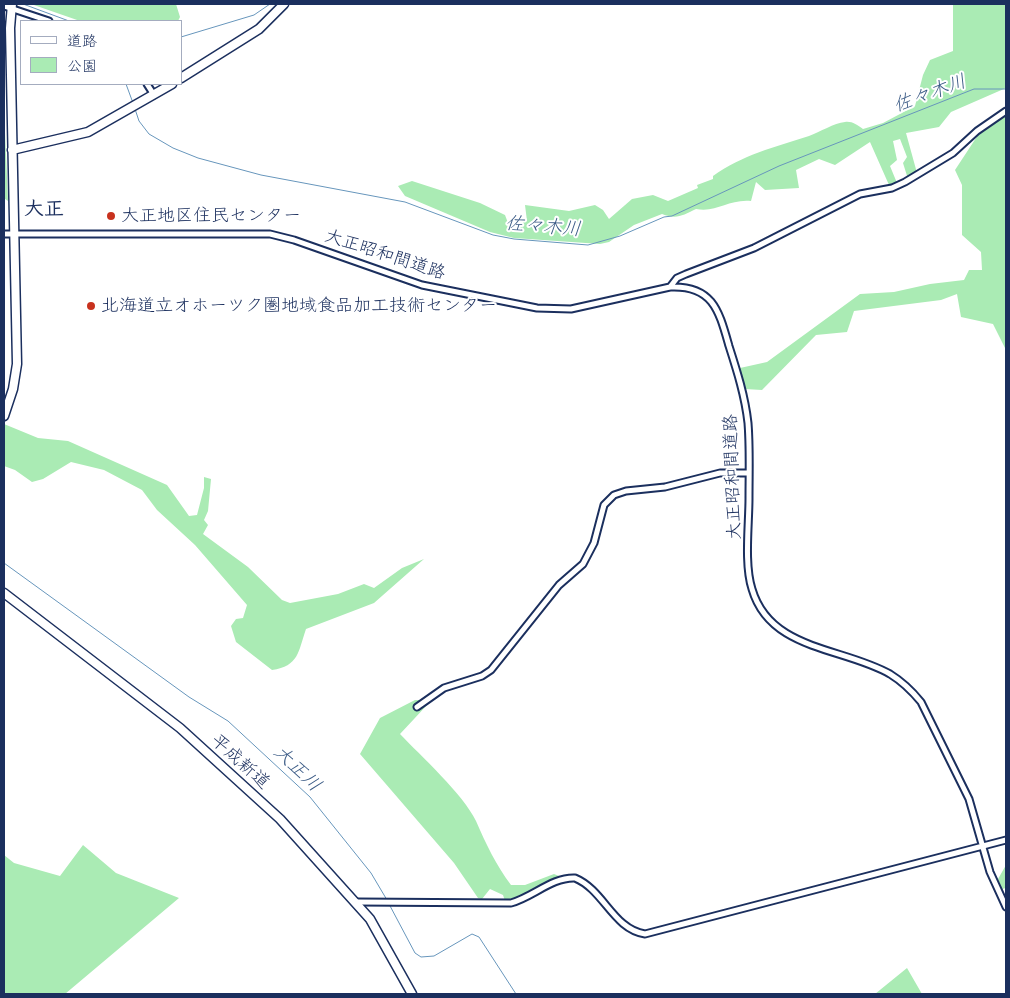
<!DOCTYPE html>
<meta charset="utf-8">
<style>
body{margin:0}
#map{position:relative;width:1010px;height:998px;overflow:hidden;background:#fff;font-family:"Shantell Sans","Klee One",sans-serif}
canvas{display:block}
.frame{position:absolute;inset:0;border:5px solid #1b2f5e;pointer-events:none}
.legend{position:absolute;left:20px;top:20px;width:162px;height:65px;box-sizing:border-box;background:#fff;border:1px solid #a4acbf;margin:0;padding:6px 9px;list-style:none;font-size:15px;color:#1b2f5e}
.legend li{display:flex;align-items:center;gap:10px;height:25px}
.legend b{width:25px;border:1px solid #a4acbf}
</style>
<div id="map">
<canvas width="1010" height="998"></canvas>
<div class="frame"></div>
<ul class="legend">
<li><b style="height:6px;background:#fff"></b>道路</li>
<li><b style="height:14px;background:#aaebb4"></b>公園</li>
</ul>
</div>
<script>
const c = document.querySelector('canvas').getContext('2d');
c.lineJoin = 'round';
function paint(path, color) {
  c.fillStyle = color;
  c.fill(path, 'evenodd');
}
function stroke(path, color, width, dash) {
  c.strokeStyle = color;
  c.lineWidth = width;
  c.lineCap = dash ? 'butt' : 'round';
  c.setLineDash(dash || []);
  c.stroke(path);
}
function label(font, color, halo, rows, align = 'center') {
  c.font = font + ' "Shantell Sans","Klee One",sans-serif';
  c.lineWidth = 4;
  c.setLineDash([]);
  c.textBaseline = 'middle';
  c.strokeStyle = halo;
  c.fillStyle = color;
  for (const [text, x, y, turn = 0] of rows) {
    c.save();
    c.translate(x, y);
    c.rotate((+turn || 0) * Math.PI / 180);
    c.textAlign = isNaN(turn) ? turn : align;
    if (halo) c.strokeText(text, 0, 0);
    c.fillText(text, 0, 0);
    c.restore();
  }
}
paint(new Path2D(`
 M31,4H176L180,17L178,21H80Z
 M953,4H1006V88L951,112L939,127L906,133L917,173L908,179L903,163L907,157L900,139L893,141L897,160L890,166L897,183L889,185L870,142L835,165L819,159L796,170L799,188L765,190L756,182L751,201C728,199 717,213 696,209C683,215 677,220 662,214L634,225L609,242L600,244L514,238L490,232L405,196L398,186L412,181L480,203L505,215L508,223L527,221L525,205L569,211L595,205L603,210L609,219L632,199L653,195L668,201L698,188L697,185L713,179V176C742,155 775,147 809,136C820,132 834,123 845,122C852,121 857,125 863,129L883,123L915,106L923,75L930,60L953,51Z
 M4,109L8,201L5,199L4,189Z
 M1006,110V350L993,324L961,317L957,294L941,300L854,311L847,332L816,335L762,390L745,389L740,368L767,362L860,294L894,292L930,284L964,280L969,270H982L981,252L962,235V185L955,170L978,135Z
 M4,424L38,438L68,441L167,485L189,516L197,515L204,488V477L211,479L208,511L204,520L208,525L203,534L248,567L282,600L290,603L338,594L364,584L374,588L402,568L424,559L374,603L306,629C298,652 299,666 272,670L236,642L231,626L236,619L243,618L247,605L195,545L157,510L142,490L104,470L71,462L43,479L32,482L15,470L4,466Z
 M415,700H424L428,704L400,734C421,756 463,794 476,821C486,844 496,865 511,885H525L554,874L559,876C544,888 524,898 505,901L503,895L490,889L482,899L478,898L454,863L360,754L380,718Z
 M83,845L116,873L179,898L65,994H4V855L14,863L60,876Z
 M1006,865V888L1002,889L998,879Z
 M907,968L922,994H875Z`), '#aaebb4');
stroke(new Path2D(`
 M23,4L69,21
 M181,37L254,15L270,4
 M126,84L133,103
 M135,109L139,121L149,134L173,148L198,158L261,175L405,202L493,235L514,239L588,245L620,236L664,217L672,216L779,166L941,102L974,89H1006
 M4,563L189,697L228,721L310,797L371,873L387,900
 M389,904L415,953L421,957L434,956L472,934L479,937L516,994`), '#6796bc', 1);
const street = new Path2D(`
 M4,6L49,21
 M147,84L154,95
 M4,234H270L294,240L422,285L537,308L571,309L670,287C713,285 719,311 729,346C737,371 745,396 748,423C750,448 749,473 749,498C749,525 744,564 752,589C770,651 843,647 890,674C903,682 912,691 921,702L969,799L990,872L1006,907
 M670,287L677,278L686,274L754,248L860,194L892,188L905,182L953,153L977,131L1006,111
 M417,707L444,688L482,676L491,670L559,585L583,564L594,543L604,505L614,495L626,491L665,487L720,473H749
 M357,902L511,903C533,897 552,877 575,878C604,890 613,929 645,934L1006,840`);
const secondary = new Path2D(`
 M181,78L259,29L284,4
 M12,150L88,132L172,84
 M4,416L13,389L17,364L10,28L12,4
 M4,593L180,728L280,819L370,919L412,994`);
stroke(street, '#1b2f5e', 9);
stroke(secondary, '#1b2f5e', 11);
stroke(street, '#fff', 5);
stroke(secondary, '#fff', 8);
for (const [x, y, r, color] of [
 [111,216,5,"#c8321e"],
 [91,306,5,"#c8321e"]
]) {
  const dot = new Path2D();
  dot.arc(x, y, r, 0, 2 * Math.PI);
  c.fillStyle = color;
  c.fill(dot);
  stroke(dot, '#fff', 2);
}
label('18px', '#1b2f5e', '#fff', [
 ["大正地区住民センター",121,216],
 ["北海道立オホーツク圏地域食品加工技術センター",101,306]
], 'left');
label('18px', '#1b2f5e', '#fff', [
 ["大正昭和間道路",385,255,18],
 ["大正昭和間道路",733,477,-92],
 ["平成新道",240,762,42]
]);
label('italic 19px', '#3a5a85', '#fff', [
 ["佐々木川",930,94,-20],
 ["佐々木川",543,227,5],
 ["大正川",297,769,44]
]);
label('bold 20px', '#1b2f5e', '#fff', [
 ["大正",44,210]
]);
</script>
